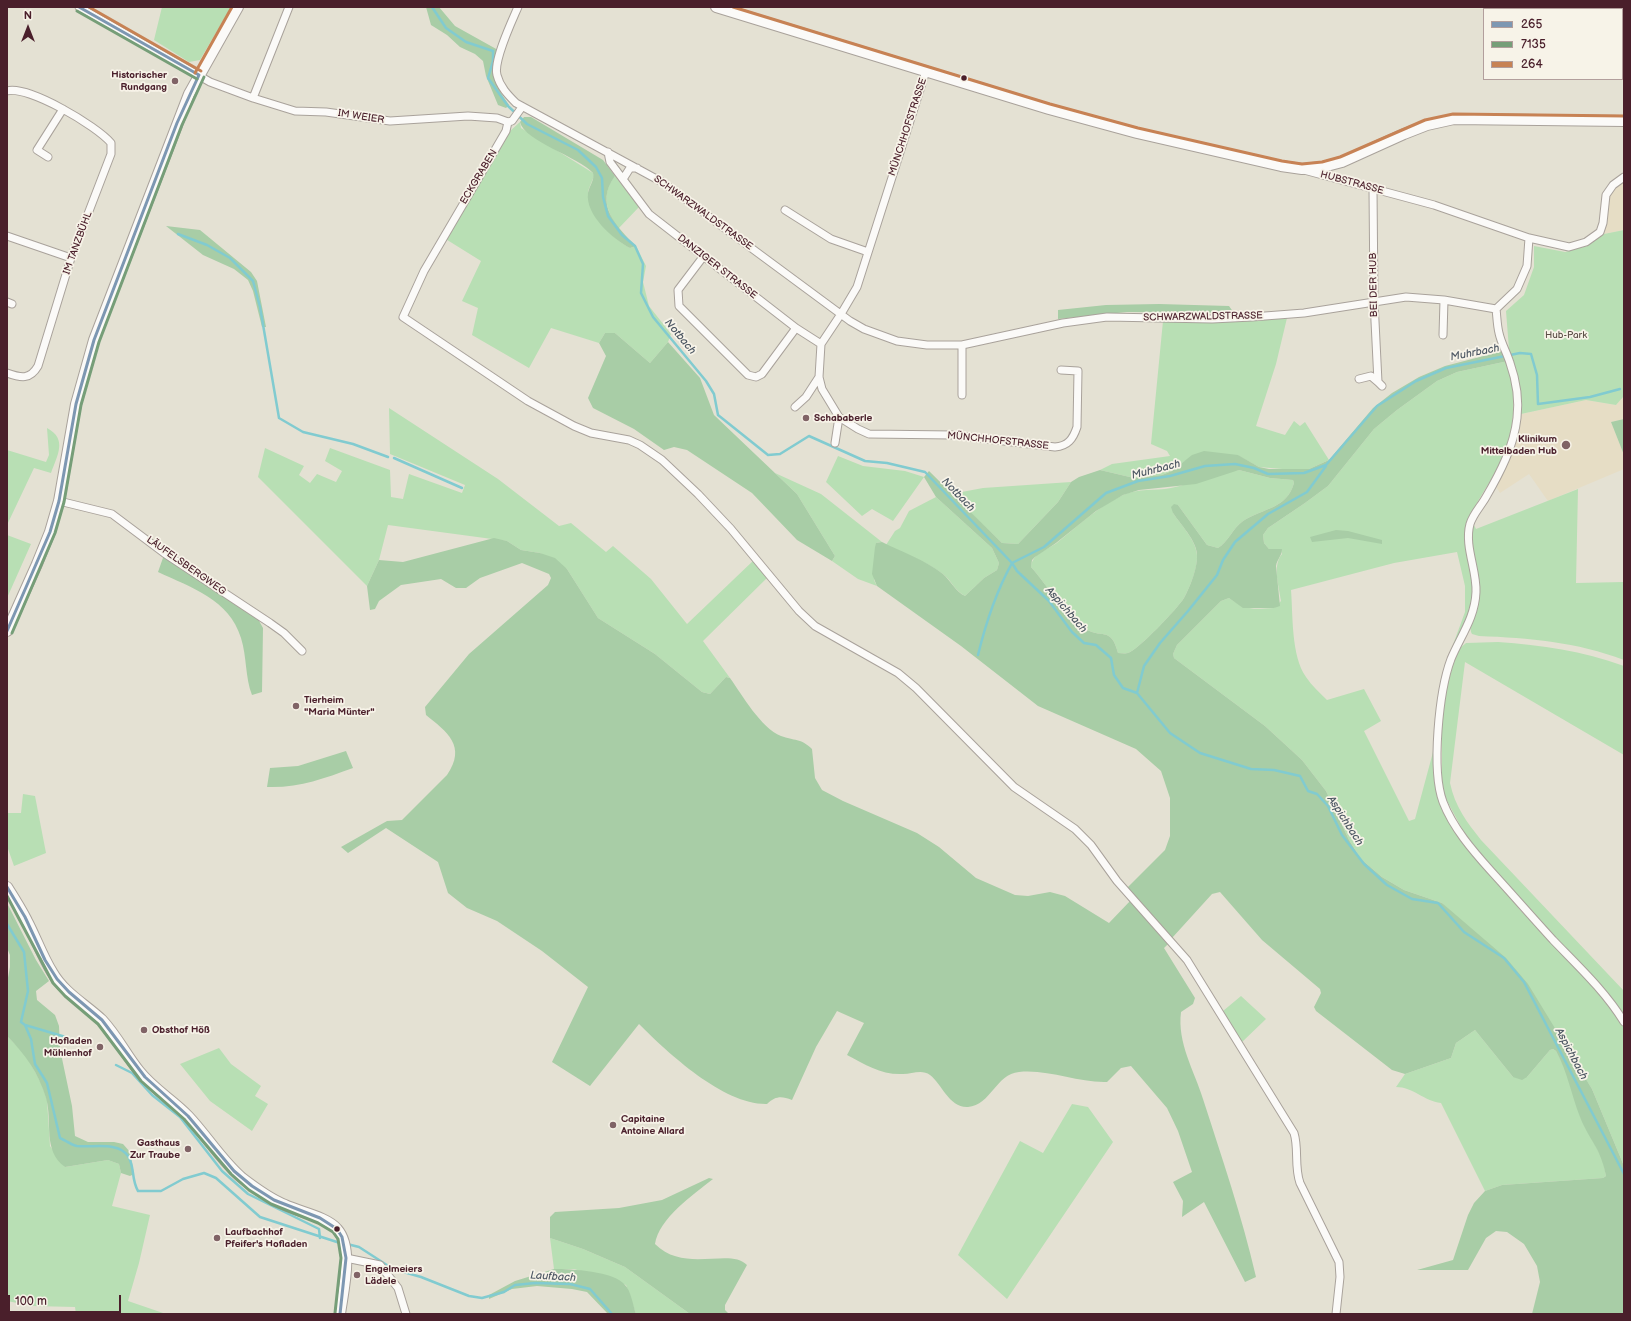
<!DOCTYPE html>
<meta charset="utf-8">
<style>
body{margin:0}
#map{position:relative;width:1631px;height:1321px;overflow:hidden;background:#e4e1d3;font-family:"Balsamiq Sans",sans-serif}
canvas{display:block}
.frame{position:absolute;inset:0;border:8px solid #4a1f2b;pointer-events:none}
.legend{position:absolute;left:1483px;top:8px;width:140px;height:72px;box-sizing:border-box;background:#f7f3e8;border:1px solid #b29e9c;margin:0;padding:5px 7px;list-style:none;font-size:12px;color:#4a1f2b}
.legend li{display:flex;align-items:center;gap:8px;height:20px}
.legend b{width:20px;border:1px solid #b29e9c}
.north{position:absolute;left:8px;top:8px;width:40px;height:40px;-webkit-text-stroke:3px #f7f3e8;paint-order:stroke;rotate:0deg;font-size:11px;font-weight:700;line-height:16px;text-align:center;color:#4a1f2b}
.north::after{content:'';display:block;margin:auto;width:14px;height:18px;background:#4a1f2b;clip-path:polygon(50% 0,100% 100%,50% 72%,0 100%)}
.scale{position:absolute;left:8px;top:1295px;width:113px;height:18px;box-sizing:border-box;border:2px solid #4a1f2b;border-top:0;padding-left:5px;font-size:12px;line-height:14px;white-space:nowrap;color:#4a1f2b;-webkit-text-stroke:3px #f7f3e8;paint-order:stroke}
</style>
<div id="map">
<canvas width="1631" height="1321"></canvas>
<div class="frame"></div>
<ul class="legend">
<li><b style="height:5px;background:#7d97b2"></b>265</li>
<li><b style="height:5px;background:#769e78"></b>7135</li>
<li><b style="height:5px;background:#c78254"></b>264</li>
</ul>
<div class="north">N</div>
<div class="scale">100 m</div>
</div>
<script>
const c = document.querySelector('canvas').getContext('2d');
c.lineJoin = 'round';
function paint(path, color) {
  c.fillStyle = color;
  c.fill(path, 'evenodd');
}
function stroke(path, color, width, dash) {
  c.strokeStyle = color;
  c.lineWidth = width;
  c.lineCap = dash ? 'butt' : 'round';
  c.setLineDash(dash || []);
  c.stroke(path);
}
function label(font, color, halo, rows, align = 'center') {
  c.font = font + ' "Balsamiq Sans",sans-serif';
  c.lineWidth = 3.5;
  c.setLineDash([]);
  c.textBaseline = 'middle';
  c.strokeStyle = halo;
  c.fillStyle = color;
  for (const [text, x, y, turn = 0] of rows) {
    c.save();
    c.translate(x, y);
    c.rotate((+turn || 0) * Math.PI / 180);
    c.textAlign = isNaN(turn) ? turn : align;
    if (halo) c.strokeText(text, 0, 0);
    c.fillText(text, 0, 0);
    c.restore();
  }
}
paint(new Path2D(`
 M1624,180V230L1604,234L1606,201L1611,189Z
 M1624,396V419L1611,422L1624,455V469L1548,501L1529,474L1500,493L1495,485L1516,435L1521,414L1586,400L1616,405Z`), '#e6ddc5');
paint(new Path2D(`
 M162,7H231L200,60L189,62L154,40Z
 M520,122L521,128L593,173L594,176L588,191C600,217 604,234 630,248L636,246L646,266L643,282L649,306L671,334L668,342L650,363L615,333H605L599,343L551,328L529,368L472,335L478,308L462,301L481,261L444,238L510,131Z
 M615,176L639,207L618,229C607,210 600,195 615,176Z
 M1624,230V396L1616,405L1586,400L1521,414L1518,381L1509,349L1506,311L1524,295L1534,267V246L1565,252L1587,246L1604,234Z
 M1287,318L1276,364L1256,426L1285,435L1294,421L1300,426L1305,422L1329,460L1309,469L1294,470L1259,467L1237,455L1185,461L1172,471L1162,475L1134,478L1100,470L1112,464L1170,456L1167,451L1151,444L1163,321L1208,323Z
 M1508,361C1518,403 1515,441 1492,478C1484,492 1472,508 1468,524C1465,535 1472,567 1473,581C1475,611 1459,638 1446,664L1465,612V586L1457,552L1394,563L1291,590C1293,615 1291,656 1306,677C1312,686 1320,693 1327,700L1364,689L1381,721L1364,731L1409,821L1415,819L1436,741L1443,809L1520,910L1582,973L1614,1012L1624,1027V1166L1592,1089L1561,1040L1442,903L1404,890L1382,877L1361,859L1349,840L1326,791L1302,760L1265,726L1174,658L1173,654L1177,645L1221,601L1229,598C1248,611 1252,609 1274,608L1281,601C1279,586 1272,566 1282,554L1281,549H1269L1264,543L1263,535L1268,528L1305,503L1328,486L1374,429L1397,410L1437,381L1457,372Z
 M389,408L498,479L559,526L571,523L606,552L613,546L651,579L687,624L755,559L769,576L703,641L730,678L726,677L710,694L702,692L655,654L598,618L567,569L540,553L521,550L507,541L388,525L379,560L367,586L258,477L265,448L304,466L299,475L310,483L317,474L336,482L342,471L325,461L330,448L390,470L391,497L403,499L409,474L462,493L465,485L390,454Z
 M47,428C68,439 57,456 51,473L34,468L7,525V450L46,462L49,455Z
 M838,456L863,466L905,471L924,477L893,521L872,509L862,516L826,482Z
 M1239,470L1270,478L1293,480L1294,483C1287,509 1263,508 1243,521C1233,528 1228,542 1218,548L1207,545L1178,505L1173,513C1181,525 1196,540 1197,555C1198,567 1190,587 1184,598C1178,608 1138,650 1128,653C1125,654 1121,653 1118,653C1111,625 1101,640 1084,628C1066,617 1047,585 1031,567C1032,553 1048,550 1058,542C1079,525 1099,506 1123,495C1138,488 1155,491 1171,488C1194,483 1216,473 1239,470Z
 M775,473L821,494L882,542L876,543L874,580L877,586L858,579L832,561L835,556L797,494Z
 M1071,482L1058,502L1018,544L1002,543L951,494L983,488Z
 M1578,489L1576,583L1624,582V660C1577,642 1529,638 1479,636L1472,634C1467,624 1477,615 1477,604C1476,577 1470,550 1473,523L1476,529Z
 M936,497L992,548L999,563L997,570L984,578L965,596C955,591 951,580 943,574C926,561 905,554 886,545L895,531L900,528L909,511Z
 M7,535L31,544L7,598Z
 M1498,642C1542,645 1582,651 1624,666V755L1465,662L1450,783C1455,807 1467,822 1481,840L1624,991V1017L1467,838L1446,799L1442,786V728L1443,702L1453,665L1459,649L1466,643Z
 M23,794L35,796L46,853L14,866L7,846V813H21Z
 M1241,996L1266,1019L1241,1043L1223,1011Z
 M1475,1030L1513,1077H1527L1550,1050L1553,1049L1556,1051L1566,1070L1581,1118L1603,1160L1606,1176L1603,1178L1502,1185L1485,1191L1441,1103C1424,1101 1413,1087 1396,1087L1405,1074L1451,1058L1456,1043Z
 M7,1036L26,1055L42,1085L47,1100L50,1146L65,1167L108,1160L119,1164L121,1173L112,1206L150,1215L139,1263L128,1301L166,1314H76L75,1307L33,1306L7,1301Z
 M219,1048L231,1064L261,1086L255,1096L268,1104L252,1131L210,1101L180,1064Z
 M1072,1104L1088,1107L1113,1142L1007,1299L958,1255L1020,1141L1043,1153Z
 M550,1238L583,1249L625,1267L690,1314H636L626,1285L574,1269H554Z`), '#b8dfb4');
paint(new Path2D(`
 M426,7H439L455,26L498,50C491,78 493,81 509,105L506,108L498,105L486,76L483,61L475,54L460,47L447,35L431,25Z
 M524,117H531L603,160L615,176C594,204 616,226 636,246L630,248C613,239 585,215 588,193C589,186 595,180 593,173C579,157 524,141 520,122Z
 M166,226L200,230L251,272L257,281L266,327H262L253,291L248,280L234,269L203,255Z
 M1159,304L1229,306L1234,313L1127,312L1058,319V310L1106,305Z
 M605,333H615L650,363L668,342L700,378L714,415L797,494L835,556L832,561L797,540L752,493L687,450L674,447L664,450L634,429L593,408L588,398L606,356L599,343Z
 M1503,351L1508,361L1457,372L1437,381L1397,410L1374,429L1328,486L1305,503L1268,528L1263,535L1264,543L1269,549H1282C1282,556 1277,559 1276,566L1280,606L1274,608H1243L1229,598L1221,601L1177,645L1173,654L1174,658L1265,726L1302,760L1326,791L1349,840L1361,859L1382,877L1404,890L1442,903L1506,958L1528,984L1592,1089L1624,1166V1314H1532L1540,1282L1537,1266L1524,1244L1507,1232L1496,1231L1486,1238L1468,1270H1417L1453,1260L1468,1215L1474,1203L1485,1191L1502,1185L1603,1178L1606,1176C1601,1148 1589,1140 1580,1117C1571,1094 1568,1073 1556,1051L1553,1049L1550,1050L1527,1077L1522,1080L1513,1077L1475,1030L1456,1043L1451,1058L1405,1074L1392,1070L1316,1011L1314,1007L1321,993L1320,989L1262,940L1220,892L1212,894L1172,938L1126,889L1165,850L1170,836V798L1161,771L1136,749L1038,706L961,646L877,586L872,574L875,547L876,543L882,542C902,552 925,560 943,574C951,581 955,591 965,596L984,578L997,570L999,563L992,548L936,497L924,477L929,471L1002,543L1018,544L1058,502L1071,482L1079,477L1100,470L1134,478L1162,475L1172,471L1192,455L1204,451L1238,455L1259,467L1269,469H1309L1329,460L1373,408L1392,393L1419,377L1445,366ZM1239,470L1270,478L1293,480L1294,483C1287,509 1263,508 1243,521C1233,528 1228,542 1218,548L1207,545L1178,505L1174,504L1171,507L1173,513C1181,525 1196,540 1197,554C1198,567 1190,587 1184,598C1178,608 1138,650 1128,653C1125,654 1121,653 1118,653C1111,625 1101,640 1084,628C1066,616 1047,585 1031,567L1032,560L1035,557L1056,543L1096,511L1123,495L1139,490L1196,484Z
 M1624,419V455L1611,422Z
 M1336,530L1348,531L1382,540V544L1348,538L1312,542L1310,537Z
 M494,538L507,541L521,550L540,553L555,558L567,569L598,618L655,654L702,692L710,694L726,677L730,678C742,695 761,728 781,736C794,741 801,738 812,749L815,778L822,790L843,801L917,833L939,847L976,878L1015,895L1028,896L1050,892L1065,896L1109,923L1131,900L1170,942L1164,948L1195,998L1193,1004L1181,1012C1177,1043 1194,1070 1203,1099C1222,1158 1242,1216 1256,1277L1245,1282L1204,1202L1182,1217L1183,1201L1173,1182L1192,1172L1178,1131L1167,1108L1131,1066L1121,1068L1107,1082C1078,1083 1049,1069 1019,1072C996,1074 991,1105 968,1107C949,1108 942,1084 930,1075C922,1069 912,1074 903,1074C881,1075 866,1065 847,1055L864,1023L837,1011L816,1047L792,1100C781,1096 776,1096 767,1104C724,1105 669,1054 639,1024L590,1086L552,1062L588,987L542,951L497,921L467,908L448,893L438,862L386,828L348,853L341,847L387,821L402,820L447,775C467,746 447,732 426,715L425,707L469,654L548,585L551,578L549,574L522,563L480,578L466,588H456L441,579L401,585L379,601L375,609L370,610L367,586L379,560L403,562Z
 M164,555L258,619L263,628L262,692L252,695C245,677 247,657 241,638C229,599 192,588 158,572Z
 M346,751L353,768C322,779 300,788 267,787L270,768L298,766Z
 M7,903L36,960L49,981L36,991L37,1000L55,1015L59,1026L60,1049L72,1106L75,1136L88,1142H114L123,1144L130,1152L134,1174L130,1176L121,1173L119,1164L108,1160L65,1167C42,1150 53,1122 46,1098C38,1072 25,1054 7,1036V983L10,967V955L7,948Z
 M709,1178L713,1179C693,1195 659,1218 655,1244C685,1274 730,1247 747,1265L725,1305V1310L729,1314H690L625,1267L583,1249L550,1238V1217L555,1212L619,1208L662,1200Z
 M554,1269C571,1269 614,1271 625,1285C631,1291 633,1305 636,1314H608L587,1292L572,1289L537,1286L512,1289L489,1299V1295L515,1281Z`), '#a8cda6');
stroke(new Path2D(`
 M432,7L446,28L466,42L493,51V61L488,78L508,106L527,124L578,150L596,167L602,178L603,197L608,216L622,235L635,246L643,264L641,293L653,317L706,381L714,394L718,415L768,455L780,454L809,436L865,461L887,463L925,472L1012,563L1017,571L1049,601L1072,632L1084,643L1096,645L1111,658L1114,675L1123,688L1137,693L1170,733L1200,753L1251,769L1274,770L1300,776L1308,791L1317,794L1328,806L1342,835L1364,864L1387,885L1412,899L1438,903L1464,932L1504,958L1524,982L1624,1174
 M178,234L207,245L230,258L253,281L260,307L279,418L303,432L353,444L388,457
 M394,458L462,488
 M1012,563L1044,547L1106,493L1138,481L1170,476L1205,466L1235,464L1254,468L1268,474L1304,473L1326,465L1377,406L1416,381L1446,368L1520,353L1531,354L1537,375L1538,404L1590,397L1620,389
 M978,655C986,622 996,592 1012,563
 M1137,693L1144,666L1160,643L1188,611L1217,575L1223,560L1235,542L1268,514L1307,492L1326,466
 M7,924L24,952L28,991L21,1022L25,1025L31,1039L35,1064L47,1083L60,1138C65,1140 71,1145 77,1146C92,1148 118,1141 128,1156C135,1167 131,1179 138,1191H161L183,1179L204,1173L216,1178L260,1217L340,1243
 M25,1025L69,1038
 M116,1065L132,1073L152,1095L180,1117L222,1171L248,1194L319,1229L320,1238
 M347,1244L359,1247L393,1269L421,1277L469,1296L482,1298L504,1292L515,1285L535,1283L570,1284L590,1289L612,1314`), '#81cbd0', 2.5);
const minor = new Path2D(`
 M79,7L210,82L253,98L295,111L326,112L390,121L468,116L497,118L508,122L512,121L522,107
 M518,7C512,21 493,61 497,75C500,87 508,95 516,103L662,182L850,321L864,329L897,341L927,345H962L1063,323L1107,317L1212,319L1252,317L1304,313L1406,297L1444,300L1496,309
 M926,71L857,287L841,314L821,344L819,377L822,389L839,417L858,429L869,434L953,435L1055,447C1068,446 1073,439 1077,427L1078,371L1061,370
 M7,91C28,85 97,126 111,143V154L71,258L38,366C30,380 21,378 7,373
 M253,98L289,7
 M508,122L506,131L424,271L403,317L528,401L574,426L591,433L629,440L640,445L662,460L698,494L731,529L799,611L815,626L898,673L916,688L1014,787L1075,829L1091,845L1117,881L1187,960L1294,1133C1299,1149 1294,1166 1300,1183L1339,1262L1340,1277L1336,1314
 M608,152L610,162L649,214L796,328L821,344
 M48,157L37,150L63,109
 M1304,170L1434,205L1529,238L1569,247L1586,242L1600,232L1603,223L1606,195L1613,185L1624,177
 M623,179L630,168H637
 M1373,189L1374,301L1378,382L1382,386
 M785,210L831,239L868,252
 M7,236L71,258
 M703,257L678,290L679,306L748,375L756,377L762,374L796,328
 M7,302L12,304
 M1496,309C1497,317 1497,325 1499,333C1501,343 1507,353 1510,363C1516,380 1519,401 1517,418C1514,446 1500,473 1486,497C1481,506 1473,514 1470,524C1464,546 1477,570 1476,592C1475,618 1460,637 1451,659C1439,691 1431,770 1443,802C1453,828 1473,851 1491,871C1512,894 1532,917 1553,940C1578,966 1605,991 1624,1022
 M1496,309L1517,289L1527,266L1529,238
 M1443,335L1444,300
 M1359,379L1371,376L1378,382
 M962,395V345
 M795,407L806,397L819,377
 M835,443L839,417
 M59,501L112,514L164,553L270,623L284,633L302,651
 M346,1258L380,1265L398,1288L406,1314`);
const secondary = new Path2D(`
 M716,7L1049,109L1137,133L1281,166L1302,169L1323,167L1342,162L1404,134L1427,125L1454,119L1624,121
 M7,631L37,564L50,532L59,501L76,404L94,340L189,94L238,7
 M7,887C14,898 21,909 27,921C36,938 42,956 52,972C64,993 85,1004 102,1020C117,1036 126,1055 139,1071C153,1089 173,1100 188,1116C207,1136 221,1160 242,1178C255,1188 270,1199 285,1205C300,1212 327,1217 337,1229C354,1248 343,1291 340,1314`);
stroke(minor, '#a9a29b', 9);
stroke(secondary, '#a9a29b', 12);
stroke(minor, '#fbfaf8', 7);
stroke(secondary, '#fbfaf8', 10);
stroke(new Path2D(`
 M79,7L199,75
 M7,631L50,532L59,501L76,404L94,340L177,123L199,75
 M7,887L25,917L45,960L57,979L69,992L102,1020L145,1077L188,1116L234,1171L252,1186L274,1200L320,1218L337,1229L342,1237L346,1258L340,1314`), '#7d97b2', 3);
stroke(new Path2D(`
 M77,11L197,79
 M12,633L55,533L64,502L81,405L99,342L182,125L204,77
 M7,896L53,983L65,996L98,1024L141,1081L184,1119L231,1174L249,1190L271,1204L318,1223L333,1232L338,1239L341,1258L335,1313`), '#769e78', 3);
stroke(new Path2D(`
 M89,7L201,71
 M733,7L1050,104L1138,128L1282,161L1302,164L1322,162L1340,157L1425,120L1453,114L1624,116
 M195,73L232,7`), '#c78254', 3);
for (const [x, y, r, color] of [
 [964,78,3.5,"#4a1f2b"],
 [175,81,4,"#806366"],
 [806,418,4,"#806366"],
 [1566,445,5,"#806366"],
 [296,706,4,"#806366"],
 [144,1030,4,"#806366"],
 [100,1047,4,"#806366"],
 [613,1125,4,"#806366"],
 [188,1149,4,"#806366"],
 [337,1229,3.5,"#4a1f2b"],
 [217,1238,4,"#806366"],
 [357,1275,4,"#806366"]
]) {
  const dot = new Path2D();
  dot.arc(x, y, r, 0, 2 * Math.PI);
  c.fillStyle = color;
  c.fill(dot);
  stroke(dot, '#f7f3e8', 1.5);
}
label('bold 10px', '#4a1f2b', '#f7f3e8', [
 ["Historischer",167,75,"right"],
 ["Rundgang",167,87,"right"],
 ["Schababerle",814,418],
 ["Klinikum",1557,439,"right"],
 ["Mittelbaden Hub",1557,451,"right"],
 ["Tierheim",304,700],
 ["\"Maria Münter\"",304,712],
 ["Obsthof Höß",152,1030],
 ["Hofladen",92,1041,"right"],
 ["Mühlenhof",92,1053,"right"],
 ["Capitaine",621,1119],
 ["Antoine Allard",621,1131],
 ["Gasthaus",180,1143,"right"],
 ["Zur Traube",180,1155,"right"],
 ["Laufbachhof",225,1232],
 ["Pfeifer's Hofladen",225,1244],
 ["Engelmeiers",365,1269],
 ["Lädele",365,1281]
], 'left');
label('10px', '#4a1f2b', '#f7f3e8', [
 ["IM WEIER",361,117,9],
 ["MÜNCHHOFSTRASSE",908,127,-72],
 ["ECKGRABEN",479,177,-59],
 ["HUBSTRASSE",1352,183,15],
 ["SCHWARZWALDSTRASSE",703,213,36],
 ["IM TANZBÜHL",78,243,-70],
 ["DANZIGER STRASSE",717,267,38],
 ["BEI DER HUB",1374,285,-91],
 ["SCHWARZWALDSTRASSE",1203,317,-1],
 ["MÜNCHHOFSTRASSE",998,441,6],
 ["LÄUFELSBERGWEG",186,566,35]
]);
label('10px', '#5c4f47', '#f7f3e8', [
 ["Hub-Park",1566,335]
]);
label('italic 11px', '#4e5864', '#f7f3e8', [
 ["Notbach",680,337,50],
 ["Muhrbach",1475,353,-11],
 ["Muhrbach",1156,470,-14],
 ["Notbach",958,495,46],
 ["Aspichbach",1066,610,49],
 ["Aspichbach",1345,821,57],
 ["Aspichbach",1571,1054,62],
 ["Laufbach",553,1277,3]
]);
</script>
